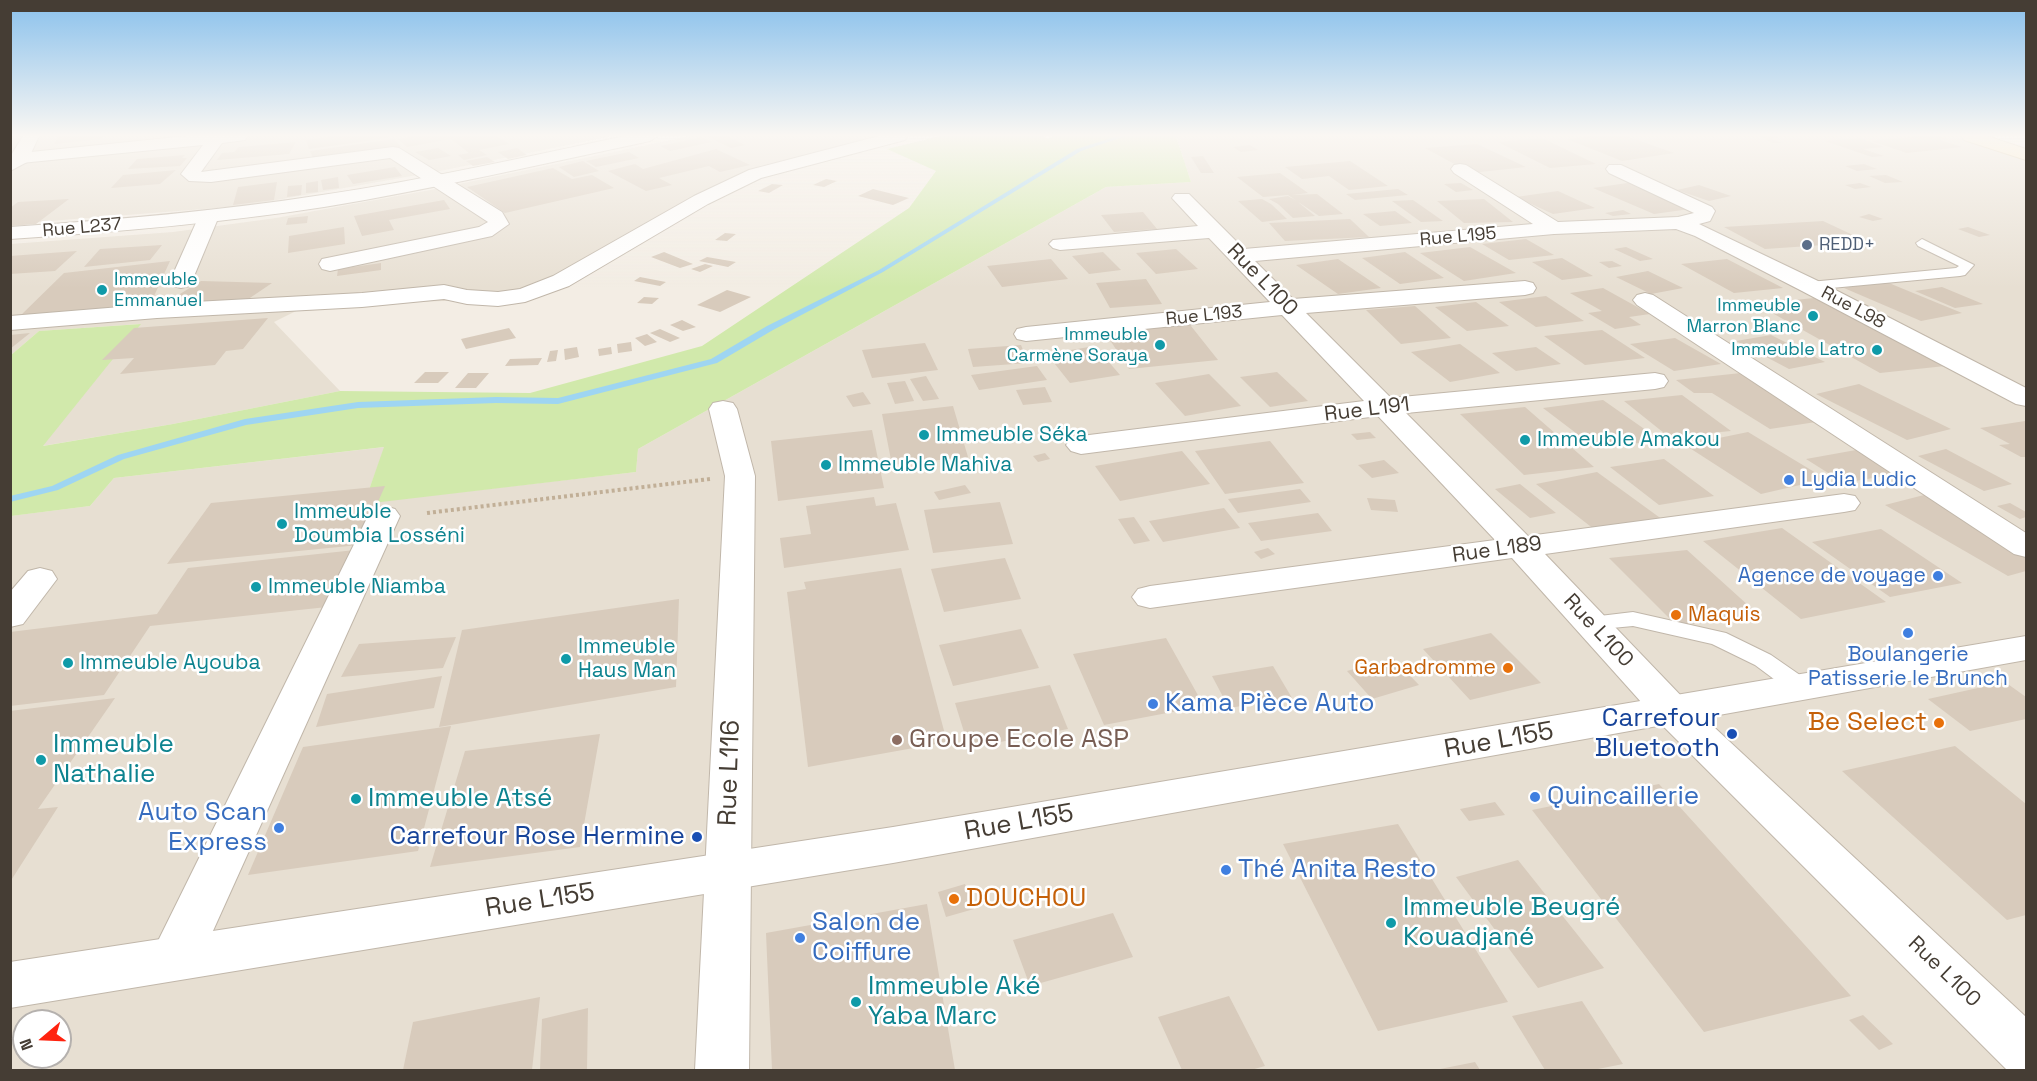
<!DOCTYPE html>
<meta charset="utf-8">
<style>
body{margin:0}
#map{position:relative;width:2037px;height:1081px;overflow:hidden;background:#f3ede4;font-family:"Space Grotesk",sans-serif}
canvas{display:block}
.frame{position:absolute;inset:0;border:12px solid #453d34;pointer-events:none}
.north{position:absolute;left:12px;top:1009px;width:60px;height:60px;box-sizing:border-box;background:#fff;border:2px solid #b5b1ae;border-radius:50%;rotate:251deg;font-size:16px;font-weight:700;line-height:24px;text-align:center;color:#453d34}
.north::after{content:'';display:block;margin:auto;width:21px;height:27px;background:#ff230f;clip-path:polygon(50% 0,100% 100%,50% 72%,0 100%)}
</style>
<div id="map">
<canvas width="2037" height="1081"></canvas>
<div class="frame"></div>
<div class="north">N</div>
</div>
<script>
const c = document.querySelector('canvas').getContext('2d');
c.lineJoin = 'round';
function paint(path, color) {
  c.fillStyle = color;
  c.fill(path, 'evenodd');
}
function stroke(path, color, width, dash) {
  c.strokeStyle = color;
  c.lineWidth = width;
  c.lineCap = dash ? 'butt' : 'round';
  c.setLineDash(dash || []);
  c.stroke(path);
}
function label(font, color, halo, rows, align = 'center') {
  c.font = font + ' "Space Grotesk",sans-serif';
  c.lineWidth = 5;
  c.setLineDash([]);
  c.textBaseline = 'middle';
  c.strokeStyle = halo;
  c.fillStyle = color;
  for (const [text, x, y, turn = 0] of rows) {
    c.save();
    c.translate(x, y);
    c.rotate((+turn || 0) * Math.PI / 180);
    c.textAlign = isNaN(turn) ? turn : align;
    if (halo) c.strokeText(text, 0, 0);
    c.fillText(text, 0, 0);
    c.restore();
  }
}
paint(new Path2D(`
 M11,136H613L440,171L243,206L11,224Z
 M690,136H886L760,166L661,217L514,299L308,305L274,322L340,391L173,424L42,446L140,324L39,331L11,355L10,244L173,232L276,218L430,190Z
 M1176,136H1960L2026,158V1070H11L10,516L90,506L114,478L385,447L364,503L636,472L638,449L1106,187L1191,182ZM24,1021H60V1057H24Z`), '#e7dfd2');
paint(new Path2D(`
 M940,136H1042L1048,139L1054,136H1176L1191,182L1106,187L638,449L636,472L364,504L384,447L114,478L90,506L11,516V355L39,331L141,324L43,446L173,424L340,391L530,393L702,346L909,208L936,171L887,149Z`), '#d1e9ab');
paint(new Path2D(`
 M1117,136H1126L1081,151L883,272L773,330L717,363L558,404L496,403L358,408L246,425L124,459L58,490L10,502V496L52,486L118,455L245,419L358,402L496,397L558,398L711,359L767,326L879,270L1077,149Z`), '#9ed5f2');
paint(new Path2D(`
 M59,136H104L102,139L54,144Z
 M333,136H388V138L309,149L306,140Z
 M414,136H497L509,144L479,150L487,155L464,160L458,155L469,153L451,139L407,147L398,139Z
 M706,136H727L745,145L731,148Z
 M1591,136H1626L1674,153L1622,161L1567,139Z
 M1758,136H1775L1780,138L1772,139L1782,143H1773Z
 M1919,136H1940L1949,139L1940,140L1962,147L1907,153L1871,141Z
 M702,137L712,142L670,151L660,146Z
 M1542,138L1596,164L1550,168L1498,142Z
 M1860,138L1884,147L1863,149L1884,156L1872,157L1825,141Z
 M394,139L401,147L314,160L310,151Z
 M296,142L289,154L217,160L222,153L234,152L239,147Z
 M1477,144L1526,167L1471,173L1425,148Z
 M1250,145L1258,150L1241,152L1233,147Z
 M438,148L451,156L429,160L415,152Z
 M517,148L527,155L508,159L498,152Z
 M716,149L750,165L720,172L709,166L659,178L672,185L646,191L608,171L635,164L643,169Z
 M629,152L639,158L596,167L586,161Z
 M185,155L182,158H187L180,166L128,169L137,159Z
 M1203,156L1214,173H1201L1191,157Z
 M487,157L495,162L473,166L466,161Z
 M583,161L599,171L574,177L559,167Z
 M1350,161L1388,186L1349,190L1329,176L1302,179L1285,167Z
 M1864,164L1877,169L1857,171L1845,166Z
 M395,167L402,176L353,184L347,175Z
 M553,168L572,179L592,175L614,188L505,213L467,187Z
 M176,170L160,184L111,188L123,175Z
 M1280,173L1308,193L1292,195L1317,194L1343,214L1319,216L1288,195L1263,197L1237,177Z
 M1886,175L1903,182L1885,183L1869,176Z
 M338,177L339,188L323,190L321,180Z
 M826,179L837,181L824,187L813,185Z
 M318,181V192L306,193V183Z
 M277,182L274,200L233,205L238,187Z
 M1634,182L1697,208L1654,214L1593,188Z
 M1461,183L1473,190L1456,192L1444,184Z
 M1860,183L1871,187L1855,189L1845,185Z
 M772,184L783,185L769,193L758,191Z
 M302,185L301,195L287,197L288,186Z
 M1699,185L1731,196L1709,201L1677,190Z
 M873,189L909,198L893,205L858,196Z
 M1398,189L1408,195L1355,200L1346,194Z
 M1558,191L1595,208L1553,214L1516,197Z
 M1288,196L1297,201L1315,216L1293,218L1278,204L1269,199Z
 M69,199L36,224L10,226V208L18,202Z
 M1262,199L1271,204L1287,219L1262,222L1238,201Z
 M1484,199L1513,222L1464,223L1437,201Z
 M444,200L450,209L389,220L394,230L362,236L354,216Z
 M1413,200L1443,221L1421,222L1392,201Z
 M1623,210L1631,214L1613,216L1605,213Z
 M1395,211L1412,223L1380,226L1363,214Z
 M1143,212L1157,229L1114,232L1101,215Z
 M1869,214L1883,219L1873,221L1859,217Z
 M308,216L307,223L286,225L288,218Z
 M1350,219L1369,237L1285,241L1269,223Z
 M1823,221L1868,242L1765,249L1724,227Z
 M344,227L345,244L288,253L289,236Z
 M1968,227L1990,235L1979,237L1958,229Z
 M725,233L736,234L727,241L715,240Z
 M1526,239L1554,255L1509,260L1482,244Z
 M162,245L150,260L84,267L100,249Z
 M1470,247L1516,273L1464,281L1420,253Z
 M1626,247L1653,259L1640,261L1614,249Z
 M1176,249L1198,269L1156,274L1136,253Z
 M77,251L55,271L10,274V256Z
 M664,252L693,264L680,268L651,257Z
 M1103,252L1121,270L1089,274L1072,256Z
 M1405,252L1444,278L1400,284L1362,258Z
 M707,257L736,262L728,267L699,261Z
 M1562,258L1593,276L1562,280L1532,262Z
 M1051,259L1068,279L1002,287L987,266Z
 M1338,259L1381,288L1338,294L1296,265Z
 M1727,259L1783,288L1734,293L1681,264Z
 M170,261L149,307L19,317L64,273Z
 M1612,261L1622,266L1609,268L1599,262Z
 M381,263V270L337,276L338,269Z
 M705,264L713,266L700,272L691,269Z
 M1648,271L1683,288L1651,294L1616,277Z
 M640,277L666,282L660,286L634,281Z
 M1146,279L1162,304L1110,308L1096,283Z
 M201,281L272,283L241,304L167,302Z
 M1884,281L1962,313L1921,321L1844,288Z
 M1942,287L1983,304L1955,308L1915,291Z
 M1603,288L1650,314L1629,317L1641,325L1615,329L1588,313L1602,311L1570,293Z
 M727,290L751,297L720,312L697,305Z
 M1546,296L1584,321L1536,327L1499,302Z
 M644,297L659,298L652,304L637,303Z
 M1814,298L1945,366L1880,373L1756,304Z
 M1476,302L1509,326L1467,331L1435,307Z
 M1415,306L1451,338L1401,344L1366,310Z
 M268,318L243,349L226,351L215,365L120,374L134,358L102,360L134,328Z
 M682,320L696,327L683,331L670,325Z
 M1187,321L1218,360L1129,369L1104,331Z
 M509,328L516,338L466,349L461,339Z
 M660,329L680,338L670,342L650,333Z
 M1602,330L1645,358L1585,365L1544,336Z
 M30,333L10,349V335Z
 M647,334L657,342L645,346L635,338Z
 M1771,335L1825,362L1789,369L1736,341Z
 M1675,338L1721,364L1674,371L1630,344Z
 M631,342L632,351L618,353L617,344Z
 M925,343L938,370L872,378L862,350Z
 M1460,344L1500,373L1450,382L1411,352Z
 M1021,345L1028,363L973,367L968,349Z
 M1095,346L1120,375L1070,383L1047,354Z
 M577,347L579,357L565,360L564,349Z
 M611,347L612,354L599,356L598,349Z
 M1536,347L1561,364L1516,371L1492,353Z
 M558,350L556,361L547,362L550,351Z
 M542,358L538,365L505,366L510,359Z
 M1037,366L1047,380L979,390L971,375Z
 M425,372H449L438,383H414Z
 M1277,372L1308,401L1270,407L1240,377Z
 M468,373H489L476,388H455Z
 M1741,373L1816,422L1770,429L1712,393H1694L1676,380Z
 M1209,374L1241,406L1185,416L1155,383Z
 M926,376L939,399L923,401L910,379Z
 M905,381L914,401L895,404L887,383Z
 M1859,384L1951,429L1907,440L1816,394Z
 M1045,387L1052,402L1023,405L1016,390Z
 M863,392L871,404L853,407L846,396Z
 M1682,395L1731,431L1669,437L1624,401Z
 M1603,400L1660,440L1597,449L1543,408Z
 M953,406L968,457L892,465L882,414Z
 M1525,407L1594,467L1524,475L1460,414Z
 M2025,421L2026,457H2021L1999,445L2010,444L1980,428Z
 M872,430L884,488L778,501L771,441Z
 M1370,432L1376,438L1357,440L1351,434Z
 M1748,432L1826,479L1761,494L1685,445Z
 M1270,441L1304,483L1225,494L1195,451Z
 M1946,449L2012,484L1984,491L1918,456Z
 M1856,450L1896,474L1844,483L1806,459Z
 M1182,451L1210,484L1120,501L1095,466Z
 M1045,453L1050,459L1038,462L1033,456Z
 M1664,459L1714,496L1659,505L1610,467Z
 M1384,460L1399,473L1372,478L1358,465Z
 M1597,472L1663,520L1599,533L1536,484Z
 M1520,484L1556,513L1530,518L1495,489Z
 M965,485L971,493L939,500L934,492Z
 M385,486L359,545L167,564L211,503Z
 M1300,489L1311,502L1238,513L1228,499Z
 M1924,495L2026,552V571L2008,576L1885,505Z
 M874,497L876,506L896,503L909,550L784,568L780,538L811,534L806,506Z
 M1367,498L1395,500L1398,512L1371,510Z
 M1000,502L1013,544L933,553L924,510Z
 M2010,503L2026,512V517L2020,519L1997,506Z
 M1224,508L1240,528L1163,542L1149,521Z
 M1318,513L1332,531L1261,541L1248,523Z
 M1134,517L1150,541L1134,544L1118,519Z
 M1782,528L1886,602L1801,619L1703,541Z
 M1881,529L1962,583L1890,597L1812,542Z
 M1268,548L1275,554L1261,559L1254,552Z
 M355,550L327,607L150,626L104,695L10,706V632L157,614L188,568Z
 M1687,550L1760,616L1677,626L1609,558Z
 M1005,558L1021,599L944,612L931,569Z
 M901,568L947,742L808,767L787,592L806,589L804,582Z
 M679,599L676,687L439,727L462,630Z
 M1021,629L1039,668L953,686L939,645Z
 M1491,633L1541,683L1470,700L1423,649Z
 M456,637L443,668L341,677L359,644Z
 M1166,638L1204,706L1104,725L1073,654Z
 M1393,658L1419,685L1372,699L1347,671Z
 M1273,666L1292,698L1229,708L1212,676Z
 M442,676L434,708L316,727L327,694Z
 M2005,682L2026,697V719L1970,731L1928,699Z
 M1050,685L1068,729L969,748L955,703Z
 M115,698L38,809L58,807L10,882V711Z
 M451,726L418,851L248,875L303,747Z
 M600,734L580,847L430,867L465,751Z
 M1955,746L2026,804V915L2007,920L1842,771Z
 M1659,784L1851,996L1704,1032L1532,810Z
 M1495,802L1505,815L1469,821L1460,809Z
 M1398,824L1508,1002L1378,1031L1283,844Z
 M1518,860L1604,968L1538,988L1456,877Z
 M965,884L974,909L946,917L938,892Z
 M927,904L955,1070H772L766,933Z
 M1113,913L1133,957L1030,986L1013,940Z
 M1229,996L1265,1066L1251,1070H1182L1158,1017Z
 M540,997L532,1070H403L413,1022Z
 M1582,1001L1623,1064L1593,1070H1545L1512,1016Z
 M588,1008L587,1070H540L542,1019Z
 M1863,1015L1893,1044L1879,1050L1849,1020Z
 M1475,1062L1480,1070H1440V1069Z`), '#d8cbbc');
const service = new Path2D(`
 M1922,239L1974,265L1965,275L1960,276L1810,290L1803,286L1810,282L1956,268L1959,266L1918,246L1916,243Z
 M1633,612L1726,633L1771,655L1810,682L1814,688L1810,694L1802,696L1794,694L1755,665L1712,644L1633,626L1591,630L1583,628L1580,623L1583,618Z`);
const minor = new Path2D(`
 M187,136H247L245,140L222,143L201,172L393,147L399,148L502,212L509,224L492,236L330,271L322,269L319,264L322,259L479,227L488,222L390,158L211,182L189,181L181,174L203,145L21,163L15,162L12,158L15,154L21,153Z
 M879,136H907L905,140L761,178L708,204L569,286L525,302L498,306L467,304L444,299L362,307L157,318L10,330V316L157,304L362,293L444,285L467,290L498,292L520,289L553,276L694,196L749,170Z
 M1460,164L1466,165L1558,222L1678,217L1694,213L1609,173L1606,169L1609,165H1621L1712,207L1715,211L1710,221L1699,224L1818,281L2026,388V406L2016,404L1802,291L1695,236L1676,229L1554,234L1255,261L1293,299L1525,281L1533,283L1536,288L1533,293L1525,295L1306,313L1391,398L1655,373L1664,375L1668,381L1664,387L1655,389L1406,413L1528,536L1844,494L1855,496L1860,503L1855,510L1844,512L1545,554L1687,702L2026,1017V1070H2007L1659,722L1512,558L1150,608L1138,605L1132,597L1138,589L1150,586L1495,540L1378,416L1081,454L1071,451L1066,445L1071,439L1081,436L1364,401L1282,315L1026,341L1017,339L1014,334L1017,329L1026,327L1270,302L1209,238L1060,250L1053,248L1049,244L1053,240L1198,226L1172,198L1175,194H1189L1244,249L1533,224L1454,173L1451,169L1454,165Z
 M209,210L216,212L219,216L192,281L189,286L181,288L173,286L170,281L199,216L202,212Z
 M1645,293L1653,295L2026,533V557L2014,554L1637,305L1633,300L1637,295Z
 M723,401L733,403L737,409L755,476L749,1070H695L725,476L709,409L713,403Z
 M384,506L395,509L400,516L194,973L176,979L158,973L151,957L158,941L368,516L373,509Z
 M40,568L52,571L57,579L23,624L10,627V592L28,571Z`);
const tertiary = new Path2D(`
 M23,136H39L27,162L10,171V157Z
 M625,136H658L650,141C542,164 433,189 324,207C220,223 115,232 10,239V227C115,220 219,211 322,195C424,180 525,157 625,136Z
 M2026,636V660L893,863L10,1008V962L893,827Z`);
const secondary = new Path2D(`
 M1962,136H1987L2026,149V160L1964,140Z`);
stroke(service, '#c1b7aa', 2);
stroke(minor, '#c1b7aa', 2);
stroke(tertiary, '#c1b7aa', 2);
stroke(secondary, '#d5bf92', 2);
stroke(new Path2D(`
 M427,513L710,479`), '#c1af97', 4, [3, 3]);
paint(service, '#fff');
paint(minor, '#fff');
paint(tertiary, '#fff');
paint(secondary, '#ffecc2');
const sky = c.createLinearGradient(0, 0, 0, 288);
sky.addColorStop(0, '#8ac1ec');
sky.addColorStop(0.47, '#faf7f3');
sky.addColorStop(1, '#faf7f300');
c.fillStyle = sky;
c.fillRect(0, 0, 2037, 288);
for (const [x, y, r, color] of [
 [1807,245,6,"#5c6f8a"],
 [102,290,6,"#0f9aa8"],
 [1813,316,6,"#0f9aa8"],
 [1160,345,6,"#0f9aa8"],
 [1877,350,6,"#0f9aa8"],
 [924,435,6,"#0f9aa8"],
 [1525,440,6,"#0f9aa8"],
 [826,465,6,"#0f9aa8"],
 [1789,480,6,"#3f7fe0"],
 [282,524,6,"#0f9aa8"],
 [1938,576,6,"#3f7fe0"],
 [256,587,6,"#0f9aa8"],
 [1676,615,6,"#e8710a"],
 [1908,633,6,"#3f7fe0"],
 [566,659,6,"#0f9aa8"],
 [68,663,6,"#0f9aa8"],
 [1508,668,6,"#e8710a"],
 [1153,704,6,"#3f7fe0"],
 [1939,723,6,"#e8710a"],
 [1732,734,6,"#1a4fb4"],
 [897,740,6,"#8d6e63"],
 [41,760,6,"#0f9aa8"],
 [1535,797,6,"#3f7fe0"],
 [356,799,6,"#0f9aa8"],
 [279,828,6,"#3f7fe0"],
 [697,837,6,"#1a4fb4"],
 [1226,870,6,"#3f7fe0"],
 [954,899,6,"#e8710a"],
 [1391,923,6,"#0f9aa8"],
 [800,938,6,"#3f7fe0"],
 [856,1002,6,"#0f9aa8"]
]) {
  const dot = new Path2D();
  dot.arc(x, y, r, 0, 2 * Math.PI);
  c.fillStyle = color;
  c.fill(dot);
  stroke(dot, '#fff', 2);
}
label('18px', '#453d34', '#fff', [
 ["Rue L237",82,228,-5],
 ["Rue L195",1458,237,-5],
 ["Rue L98",1853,308,28],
 ["Rue L193",1204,316,-6]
]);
label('18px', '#4e5e75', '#fff', [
 ["REDD+",1819,245]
], 'left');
label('18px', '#0d838f', '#fff', [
 ["Immeuble",114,280,"left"],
 ["Emmanuel",114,301,"left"],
 ["Immeuble",1801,306],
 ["Marron Blanc",1801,327],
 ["Immeuble",1148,335],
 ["Carmène Soraya",1148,356],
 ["Immeuble Latro",1865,350]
], 'right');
label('21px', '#453d34', '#fff', [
 ["Rue L100",1262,280,46],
 ["Rue L191",1367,410,-7],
 ["Rue L189",1497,550,-8],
 ["Rue L100",1598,631,47],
 ["Rue L100",1944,972,44]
]);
label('21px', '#0d838f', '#fff', [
 ["Immeuble Séka",936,435],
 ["Immeuble Amakou",1537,440],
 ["Immeuble Mahiva",838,465],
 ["Immeuble",294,512],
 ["Doumbia Losséni",294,536],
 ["Immeuble Niamba",268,587],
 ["Immeuble",578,647],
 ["Haus Man",578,671],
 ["Immeuble Ayouba",80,663]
], 'left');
label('21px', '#366cbe', '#fff', [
 ["Lydia Ludic",1801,480],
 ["Agence de voyage",1926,576,"right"],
 ["Boulangerie",1908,655,"center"],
 ["Patisserie le Brunch",1908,679,"center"]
], 'left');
label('21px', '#c56008', '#fff', [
 ["Maquis",1688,615],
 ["Garbadromme",1496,668,"right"]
], 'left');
label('26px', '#366cbe', '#fff', [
 ["Kama Pièce Auto",1165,704],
 ["Quincaillerie",1547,797],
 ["Auto Scan",267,813,"right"],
 ["Express",267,843,"right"],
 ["Thé Anita Resto",1238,870],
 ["Salon de",812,923],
 ["Coiffure",812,953]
], 'left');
label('26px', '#164399', '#fff', [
 ["Carrefour",1720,719],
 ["Bluetooth",1720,749],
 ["Carrefour Rose Hermine",685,837]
], 'right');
label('26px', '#c56008', '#fff', [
 ["Be Select",1927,723],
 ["DOUCHOU",966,899,"left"]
], 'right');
label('26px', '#785e54', '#fff', [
 ["Groupe Ecole ASP",909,740]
], 'left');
label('26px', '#453d34', '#fff', [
 ["Rue L155",1499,741,-10],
 ["Rue L116",730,773,-88],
 ["Rue L155",1019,823,-10],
 ["Rue L155",540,901,-9]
]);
label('26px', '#0d838f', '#fff', [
 ["Immeuble",53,745],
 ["Nathalie",53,775],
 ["Immeuble Atsé",368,799],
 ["Immeuble Beugré",1403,908],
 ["Kouadjané",1403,938],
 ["Immeuble Aké",868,987],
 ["Yaba Marc",868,1017]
], 'left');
</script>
